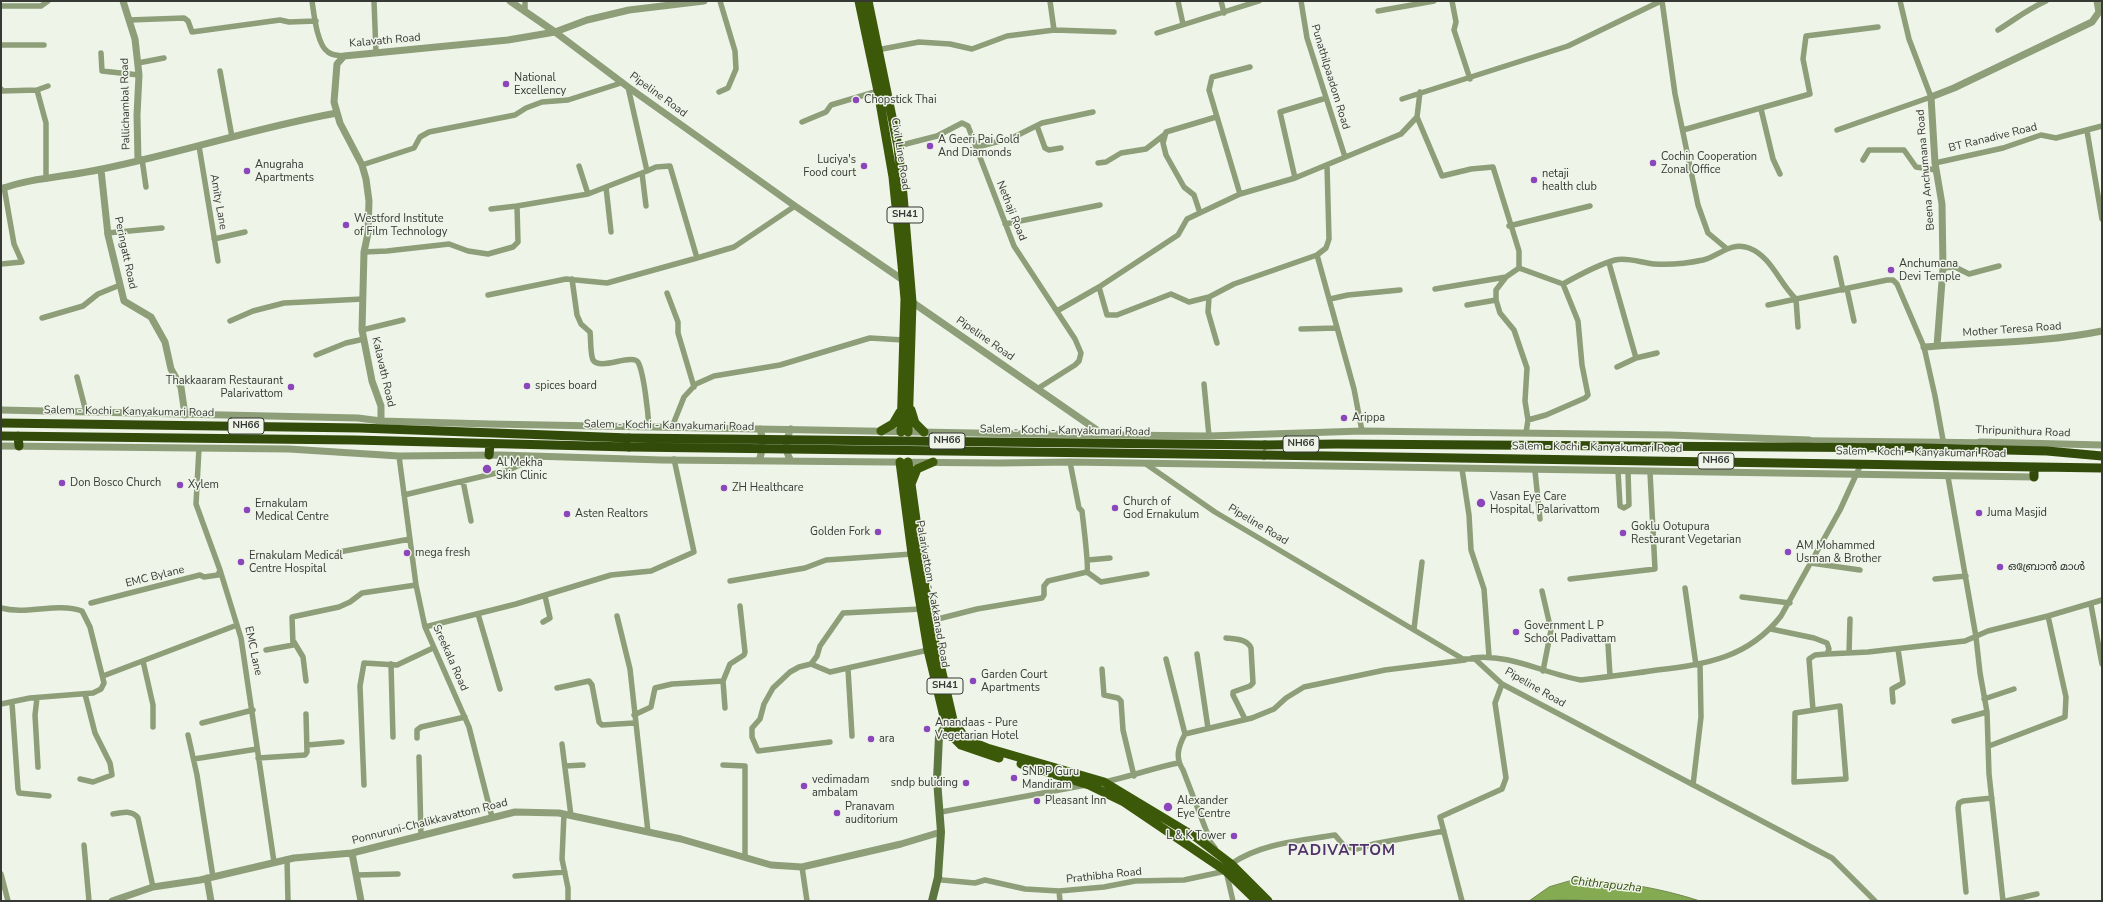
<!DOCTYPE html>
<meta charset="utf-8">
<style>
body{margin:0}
#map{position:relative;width:2103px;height:902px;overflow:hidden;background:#eef4e8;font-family:"Nunito Sans",sans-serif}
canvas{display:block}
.frame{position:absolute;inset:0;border:2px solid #373934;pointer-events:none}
</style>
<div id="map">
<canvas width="2103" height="902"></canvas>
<div class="frame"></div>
</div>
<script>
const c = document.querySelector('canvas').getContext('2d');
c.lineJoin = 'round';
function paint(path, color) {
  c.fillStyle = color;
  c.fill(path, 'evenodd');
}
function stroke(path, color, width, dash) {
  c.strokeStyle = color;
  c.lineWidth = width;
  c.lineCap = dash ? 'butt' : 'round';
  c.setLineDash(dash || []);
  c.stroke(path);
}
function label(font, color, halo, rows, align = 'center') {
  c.font = font + ' "Nunito Sans","Noto Sans Malayalam",sans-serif';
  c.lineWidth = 3;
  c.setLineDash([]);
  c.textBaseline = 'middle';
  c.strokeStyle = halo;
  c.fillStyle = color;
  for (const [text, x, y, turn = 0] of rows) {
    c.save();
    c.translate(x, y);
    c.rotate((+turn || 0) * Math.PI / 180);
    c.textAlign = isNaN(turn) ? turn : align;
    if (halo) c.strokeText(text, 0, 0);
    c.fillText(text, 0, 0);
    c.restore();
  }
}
const water = new Path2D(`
 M1573,880C1615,880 1660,888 1700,901H1588C1568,898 1549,901 1529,901L1549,887Z`);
paint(water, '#85ab52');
stroke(water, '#6e8949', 1);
stroke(new Path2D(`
 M312,1C314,14 317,45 328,52C333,56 338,55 344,56
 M374,1L376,53
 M1178,1L1183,24
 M1221,1L1224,13
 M1301,1L1307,38L1345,157
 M1452,1L1456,22L1454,30L1470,79
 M1662,1L1675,94L1698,205L1708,233L1726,248
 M1,6H41L48,1
 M1378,11L1434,1
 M525,12V1
 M129,20L184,18L188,21L192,32L280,20L289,22L316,21
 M1054,30L1114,32
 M1998,30C2014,20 2028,9 2046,1
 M1157,33L1259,1
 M1,45H44
 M877,50L919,42L950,44L972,49L1007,36L1054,30L1050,1
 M101,53L102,71L139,75
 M138,63L164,58
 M220,71L232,137
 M1,89V91L37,90L46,123V179
 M37,90L48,86
 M719,92L728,88L736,69L735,51L720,1
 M1402,99L1568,46L1661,1
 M1761,109L1773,159L1780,174
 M1417,117L1442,176L1471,169L1493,167L1519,251V268L1563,284
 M802,122L826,112L831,105L878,91
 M1037,126L1045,148L1049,150L1061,148
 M1683,130L1810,94L1803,59L1806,36L1878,27
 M1837,130L1931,97L1909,39L1900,1
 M2087,131L2102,219
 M199,146L218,261
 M898,146L937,136L962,123L968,126L1014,246L1075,339L1081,353L1079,361L1075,365L1037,389
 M977,147L1012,138L1042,123L1093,112
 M142,159L146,187
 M1863,160L1869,150H1904L1916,167L1936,170
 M1098,163L1106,162L1121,153L1146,149L1164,135
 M1935,163L2003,148L2041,135L2056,138L2102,126
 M362,165L414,148L420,137L429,132L515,115L526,108L542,102L568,100L621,83
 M579,166L588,194
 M647,171L656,167L670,166L697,258
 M642,173L646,206
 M1295,178L1280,112L1326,98
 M606,187L611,232
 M1240,194L1209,90L1212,77L1250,67
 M491,209L517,206
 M1200,213L1194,195L1184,187L1166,155L1163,143L1166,132L1216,117
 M1005,224L1100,205
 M1509,226L1590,206
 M107,233L162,228
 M214,239L245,232
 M364,252L387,251L449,244L468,251L488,254L513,247L518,242L517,206L588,194L647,171L628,87
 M1317,255L1326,248L1329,239L1327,165
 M1836,258L1843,290
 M1609,263L1636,358L1657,353
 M1,264L22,262L14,244L4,187
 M1519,268L1506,277L1496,290V300L1500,313L1514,330L1527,368L1525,401L1528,420L1526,433
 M1943,268L1955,267L1969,274L1999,266
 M572,279L577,315L581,324L590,332C591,339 590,353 593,360C600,371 632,353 638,362C644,373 648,413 649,427
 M1099,287L1178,235L1187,219L1240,194L1295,178L1401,134L1417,117L1420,92
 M1435,289L1506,277
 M1847,289L1854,321
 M667,293L678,322V333L694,387
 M488,295L566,279L607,283L697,258L734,247L795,206
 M1209,297L1208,312L1217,343
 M1330,299L1348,295L1400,290
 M1467,305L1496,300
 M1768,305L1796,299L1798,327
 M1057,311L1099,287L1107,315H1117L1171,294L1189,302L1209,297L1234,284L1317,255L1354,389L1362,431
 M42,318L83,306L98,294L120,285
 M230,321L253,311L284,303L363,299
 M1301,329L1337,328
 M362,330L403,320
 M316,355L346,343L364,339
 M1617,367L1636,358
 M77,377L86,412
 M1204,384L1209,436
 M1528,420L1546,415L1585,398L1588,395L1582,365L1578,321L1563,284C1579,275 1597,265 1615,260C1628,257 1642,263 1654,264C1669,265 1689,263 1703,260C1719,256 1731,241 1749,248C1772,257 1779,283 1796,299L1887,280H1893L1897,284L1924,347L1935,396L1943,440
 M672,427L684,397L696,384L714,376L780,365L870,338L903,340
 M1809,440L1980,442
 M199,448L196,504L220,570L241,638L274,862
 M399,456L416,585L425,627L469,727L492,817
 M1070,462L1079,508L1082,511C1083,521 1089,566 1087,572L1101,582L1147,574
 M1146,464L1215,512L1463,659H1475L1502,684L1832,858L1875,901
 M1462,469L1469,515L1471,550L1484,589L1489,656
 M1535,471L1540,519
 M1618,471L1620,506L1624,508L1629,505L1628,471
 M1948,477L1976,637L1980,673L1987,712L1989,774L2003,901
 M463,481L471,521
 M404,495L509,470L539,456
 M339,552L410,539
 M1088,560L1110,558
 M1811,563L1860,570
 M1570,579L1655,569L1650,472
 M1935,579L1966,576
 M730,581L805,568L826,560L912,554
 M1685,588L1696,665
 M1542,591L1551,630L1543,671
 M1742,597L1790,603
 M91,603L200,575L204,577L218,575L220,570
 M2091,605L2102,664
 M1,608C27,615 57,602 82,611L90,627L104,683L101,689L93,693L30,698L1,704
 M478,614L500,689
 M617,616L630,669L648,832
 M930,621L977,609L1042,598L1044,595V586L1048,581L1087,572
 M543,622L550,618L545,596
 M425,627L516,604L611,575L651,571L694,552L674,459
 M1414,629L1422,562
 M1771,629L1814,638L1827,643L1829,649L1827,654L1868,652L1965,641L1988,631L2048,616L2102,600
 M1226,638C1235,639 1247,639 1251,648L1253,683L1250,686L1233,692V695L1245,719
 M294,642L303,657L306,681
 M1608,644L1610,676
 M266,650L293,645L292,617L339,607L350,602L362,593L416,585
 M1849,653L1850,619
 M1197,654L1208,728
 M1472,658C1509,653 1545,674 1581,680C1606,677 1631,674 1657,670C1707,664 1748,658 1781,616L1840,510L1861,464
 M1166,659L1185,734
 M143,661L153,705V727
 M391,664L393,737
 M811,664L830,672L928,650
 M848,669L852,736
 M1102,669L1104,695L1118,698L1121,701L1123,730L1134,776
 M103,676L237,625
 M723,681L730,664L744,655L745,652L740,606
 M557,688L589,681L592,685L599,722L602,725L634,723
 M37,698L35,715L38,767
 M1984,699L2014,689
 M1893,702L1892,689L1903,683L1898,649
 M12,703L18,789L19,793L49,796
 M1840,706L1846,779L1794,782L1795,713Z
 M1813,710L1809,659L1815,655L1827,654
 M634,715L651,707L655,688L672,684L723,681L725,708
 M1954,721L1987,712
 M202,723L253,710
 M188,735L197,775L213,877
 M417,738V730L421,727L465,717
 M830,742L758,751L752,737V728L760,719L764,704L773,688L790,672L799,667L811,664L817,656L820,646L843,613L921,609
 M562,744L571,816
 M307,745L342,742
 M1989,746L2065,717L2066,697L2048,616
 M419,757L421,835
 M258,758L305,755L307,752L306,714
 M194,759L257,749
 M723,765L745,766V857
 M565,766L583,765
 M80,779L93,782L112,775L110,763L95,733L85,694
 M1104,782C1129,777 1153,768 1178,763
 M364,785L360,686L364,663L397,665L433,648
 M1693,785L1701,717L1700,664
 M941,812L1086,785
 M113,814C123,812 132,810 138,818L153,887
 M564,814L562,859L568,888V901
 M84,845L89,901
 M1215,848L1211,843L1183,770C1175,758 1178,747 1185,734L1252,718L1274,709L1286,698L1304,687L1385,670L1465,660
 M287,859L288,901
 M1229,861L1231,864C1261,843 1300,841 1335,835L1345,847L1357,849L1373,844L1444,831
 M802,867L807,901
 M1,874L8,901
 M356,875L398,874
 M515,876L565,872
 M938,877L942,880L975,883L985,880L1025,889L1059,891L1104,887L1135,881L1184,880L1226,871L1233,901
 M1059,891L1060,901
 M1966,892L1958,808L1959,803L1963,801L1992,798
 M1462,901L1440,817L1502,789L1506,778L1495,703L1502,684
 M2006,901L2037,894`), '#8d9e79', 5.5);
stroke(new Path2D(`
 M123,1L135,39L139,75L137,115L138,161
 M510,1L555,32L628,87L795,206L903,280
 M101,170L108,235L124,301L151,317L165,342L171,369L181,387L185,415
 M1,189C33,177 68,177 102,169C181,153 258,127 337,113
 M912,302L1104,435
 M1937,346L1943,268L1942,204L1935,163L1931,97L1954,88L2092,22L2099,12L2097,1
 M1924,347C1983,342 2043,343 2102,331
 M1,410L358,418L381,421L490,424L1027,434L1209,436L1362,431L1670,435L1809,440
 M381,421V406L372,381L362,330L364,252L368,233L369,201L366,179L362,165L340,123L334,102L337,64L344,56L508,40L555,32L587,20L629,10L704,1
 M1980,442L2102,445
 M1,446L289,449L399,456L500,455L662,460L999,463L1070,462L2034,477
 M759,461C763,450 764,440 760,429
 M791,461C784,449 785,441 791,429
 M352,853L361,901
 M207,878L211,901
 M112,901L153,887L200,880L294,858L352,853L515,812L559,813L681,839L771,865L802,867L901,844L941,832`), '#8d9e79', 7);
stroke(new Path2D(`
 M932,901L938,877L941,832L937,780L939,736L946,725`), '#5d753e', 8);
stroke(new Path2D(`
 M859,1L878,91L893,177L902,265L905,299L901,432
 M868,1L898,146L903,195L912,302L908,432
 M911,410L915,423L924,432
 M881,431L893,424L900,412
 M900,462L912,554L928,650L946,725L954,738L961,745L999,758
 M908,462L930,621L953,720L963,735L972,742L987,748L1104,782L1197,838L1231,864L1268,901
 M911,484L917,469L933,462
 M1021,764L1089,785L1124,802L1226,871L1257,901`), '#3c5809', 9);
stroke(new Path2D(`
 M1,423L360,428L629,438
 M1,436L354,440L629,447
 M18,436L19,446
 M1265,445L1337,444L1923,448L2047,451L2102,456
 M489,455L490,444
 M1264,455L2102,468
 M2034,467V477`), '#324a0a', 9);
stroke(new Path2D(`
 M629,438L1265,445
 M629,447L1264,455`), '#324a0a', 9);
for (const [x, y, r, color] of [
 [506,84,4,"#8a46ba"],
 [856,100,4,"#8a46ba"],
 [930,146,4,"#8a46ba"],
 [1653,163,4,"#8a46ba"],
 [864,166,4,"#8a46ba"],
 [247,171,4,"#8a46ba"],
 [1534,180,4,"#8a46ba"],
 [346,225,4,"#8a46ba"],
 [1891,270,4,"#8a46ba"],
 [527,386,4,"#8a46ba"],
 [291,387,4,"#8a46ba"],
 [1344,418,4,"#8a46ba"],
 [487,469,5,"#8a46ba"],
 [62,483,4,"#8a46ba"],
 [180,485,4,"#8a46ba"],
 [724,488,4,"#8a46ba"],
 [1481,503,5,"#8a46ba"],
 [1115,508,4,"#8a46ba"],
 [247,510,4,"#8a46ba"],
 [1979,513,4,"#8a46ba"],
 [567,514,4,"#8a46ba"],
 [878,532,4,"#8a46ba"],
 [1623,533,4,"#8a46ba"],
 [1788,552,4,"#8a46ba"],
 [407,553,4,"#8a46ba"],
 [241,562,4,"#8a46ba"],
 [2000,567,4,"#8a46ba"],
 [1516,632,4,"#8a46ba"],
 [973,681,4,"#8a46ba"],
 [927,729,4,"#8a46ba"],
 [871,739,4,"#8a46ba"],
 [1014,778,4,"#8a46ba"],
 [966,783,4,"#8a46ba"],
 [804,786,4,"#8a46ba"],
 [1037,801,4,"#8a46ba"],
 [1168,807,5,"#8a46ba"],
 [837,813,4,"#8a46ba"],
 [1234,836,4,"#8a46ba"]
]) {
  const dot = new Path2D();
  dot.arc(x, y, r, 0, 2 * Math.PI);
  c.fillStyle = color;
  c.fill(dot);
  stroke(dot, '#eef4e8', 1.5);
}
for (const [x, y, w] of [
 [905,215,36],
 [246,426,36],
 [947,441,36],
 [1301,444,36],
 [1716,461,36],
 [945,686,36]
]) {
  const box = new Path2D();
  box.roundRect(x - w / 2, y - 8, w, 16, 3);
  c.fillStyle = '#eef4e8';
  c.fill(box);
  stroke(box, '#373934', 1);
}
label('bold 10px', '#373934', null, [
 ["SH41",905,215],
 ["NH66",246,426],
 ["NH66",947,441],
 ["NH66",1301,444],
 ["NH66",1716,461],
 ["SH41",945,686]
]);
label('11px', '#373934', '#eef4e8', [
 ["Kalavath Road",385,41,-5],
 ["Punathilpaadom Road",1330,77,73],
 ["Pipeline Road",658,95,36],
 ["Pallichambal Road",126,104,-91],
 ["BT Ranadive Road",1993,138,-14],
 ["Civil Line Road",900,154,81],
 ["Beena Anchumana Road",1926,170,-95],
 ["Amity Lane",218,202,80],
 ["Nethaji Road",1011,211,68],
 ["Peringatt Road",125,253,78],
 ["Mother Teresa Road",2012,330,-4],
 ["Pipeline Road",985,339,35],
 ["Kalavath Road",383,372,77],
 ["Salem - Kochi - Kanyakumari Road",129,412,1],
 ["Salem - Kochi - Kanyakumari Road",669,426,1],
 ["Salem - Kochi - Kanyakumari Road",1065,431,1],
 ["Thripunithura Road",2023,432,2],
 ["Salem - Kochi - Kanyakumari Road",1597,448,1],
 ["Salem - Kochi - Kanyakumari Road",1921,453,1],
 ["Pipeline Road",1258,525,31],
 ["EMC Bylane",155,577,-14],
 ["Palarivattom - Kakkanad Road",932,594,80],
 ["EMC Lane",253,651,78],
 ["Sreekala Road",450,658,66],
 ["Pipeline Road",1535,688,30],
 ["Ponnuruni-Chalikkavattom Road",430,822,-14],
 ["Prathibha Road",1104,876,-6]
]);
label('11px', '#373934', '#eef4e8', [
 ["National",514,78],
 ["Excellency",514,91],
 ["Chopstick Thai",864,100],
 ["A Geeri Pai Gold",938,140],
 ["And Diamonds",938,153],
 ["Cochin Cooperation",1661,157],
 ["Zonal Office",1661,170],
 ["Luciya's",856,160,"right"],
 ["Food court",856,173,"right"],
 ["Anugraha",255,165],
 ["Apartments",255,178],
 ["netaji",1542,174],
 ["health club",1542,187],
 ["Westford Institute",354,219],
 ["of Film Technology",354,232],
 ["Anchumana",1899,264],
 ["Devi Temple",1899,277],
 ["Thakkaaram Restaurant",283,381,"right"],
 ["Palarivattom",283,394,"right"],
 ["spices board",535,386],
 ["Arippa",1352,418],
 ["Al Mekha",496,463],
 ["Skin Clinic",496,476],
 ["Don Bosco Church",70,483],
 ["Xylem",188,485],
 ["ZH Healthcare",732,488],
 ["Vasan Eye Care",1490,497],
 ["Hospital, Palarivattom",1490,510],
 ["Church of",1123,502],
 ["God Ernakulum",1123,515],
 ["Ernakulam",255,504],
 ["Medical Centre",255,517],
 ["Juma Masjid",1987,513],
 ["Asten Realtors",575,514],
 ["Goklu Ootupura",1631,527],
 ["Restaurant Vegetarian",1631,540],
 ["Golden Fork",870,532,"right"],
 ["AM Mohammed",1796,546],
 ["Usman & Brother",1796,559],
 ["mega fresh",415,553],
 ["Ernakulam Medical",249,556],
 ["Centre Hospital",249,569],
 ["ഒബ്രോൻ മാൾ",2008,567],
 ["Government L P",1524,626],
 ["School Padivattam",1524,639],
 ["Garden Court",981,675],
 ["Apartments",981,688],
 ["Anandaas - Pure",935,723],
 ["Vegetarian Hotel",935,736],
 ["ara",879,739],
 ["SNDP Guru",1022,772],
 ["Mandiram",1022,785],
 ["vedimadam",812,780],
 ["ambalam",812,793],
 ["sndp buliding",958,783,"right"],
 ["Pleasant Inn",1045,801],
 ["Alexander",1177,801],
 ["Eye Centre",1177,814],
 ["Pranavam",845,807],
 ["auditorium",845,820],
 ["L & K Tower",1226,836,"right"]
], 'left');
label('italic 12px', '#354d0c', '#eef4e8', [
 ["Chithrapuzha",1606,885,6]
]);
c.letterSpacing = '1px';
label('bold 15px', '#51316b', '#eef4e8', [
 ["PADIVATTOM",1342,851]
]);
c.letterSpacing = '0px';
</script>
